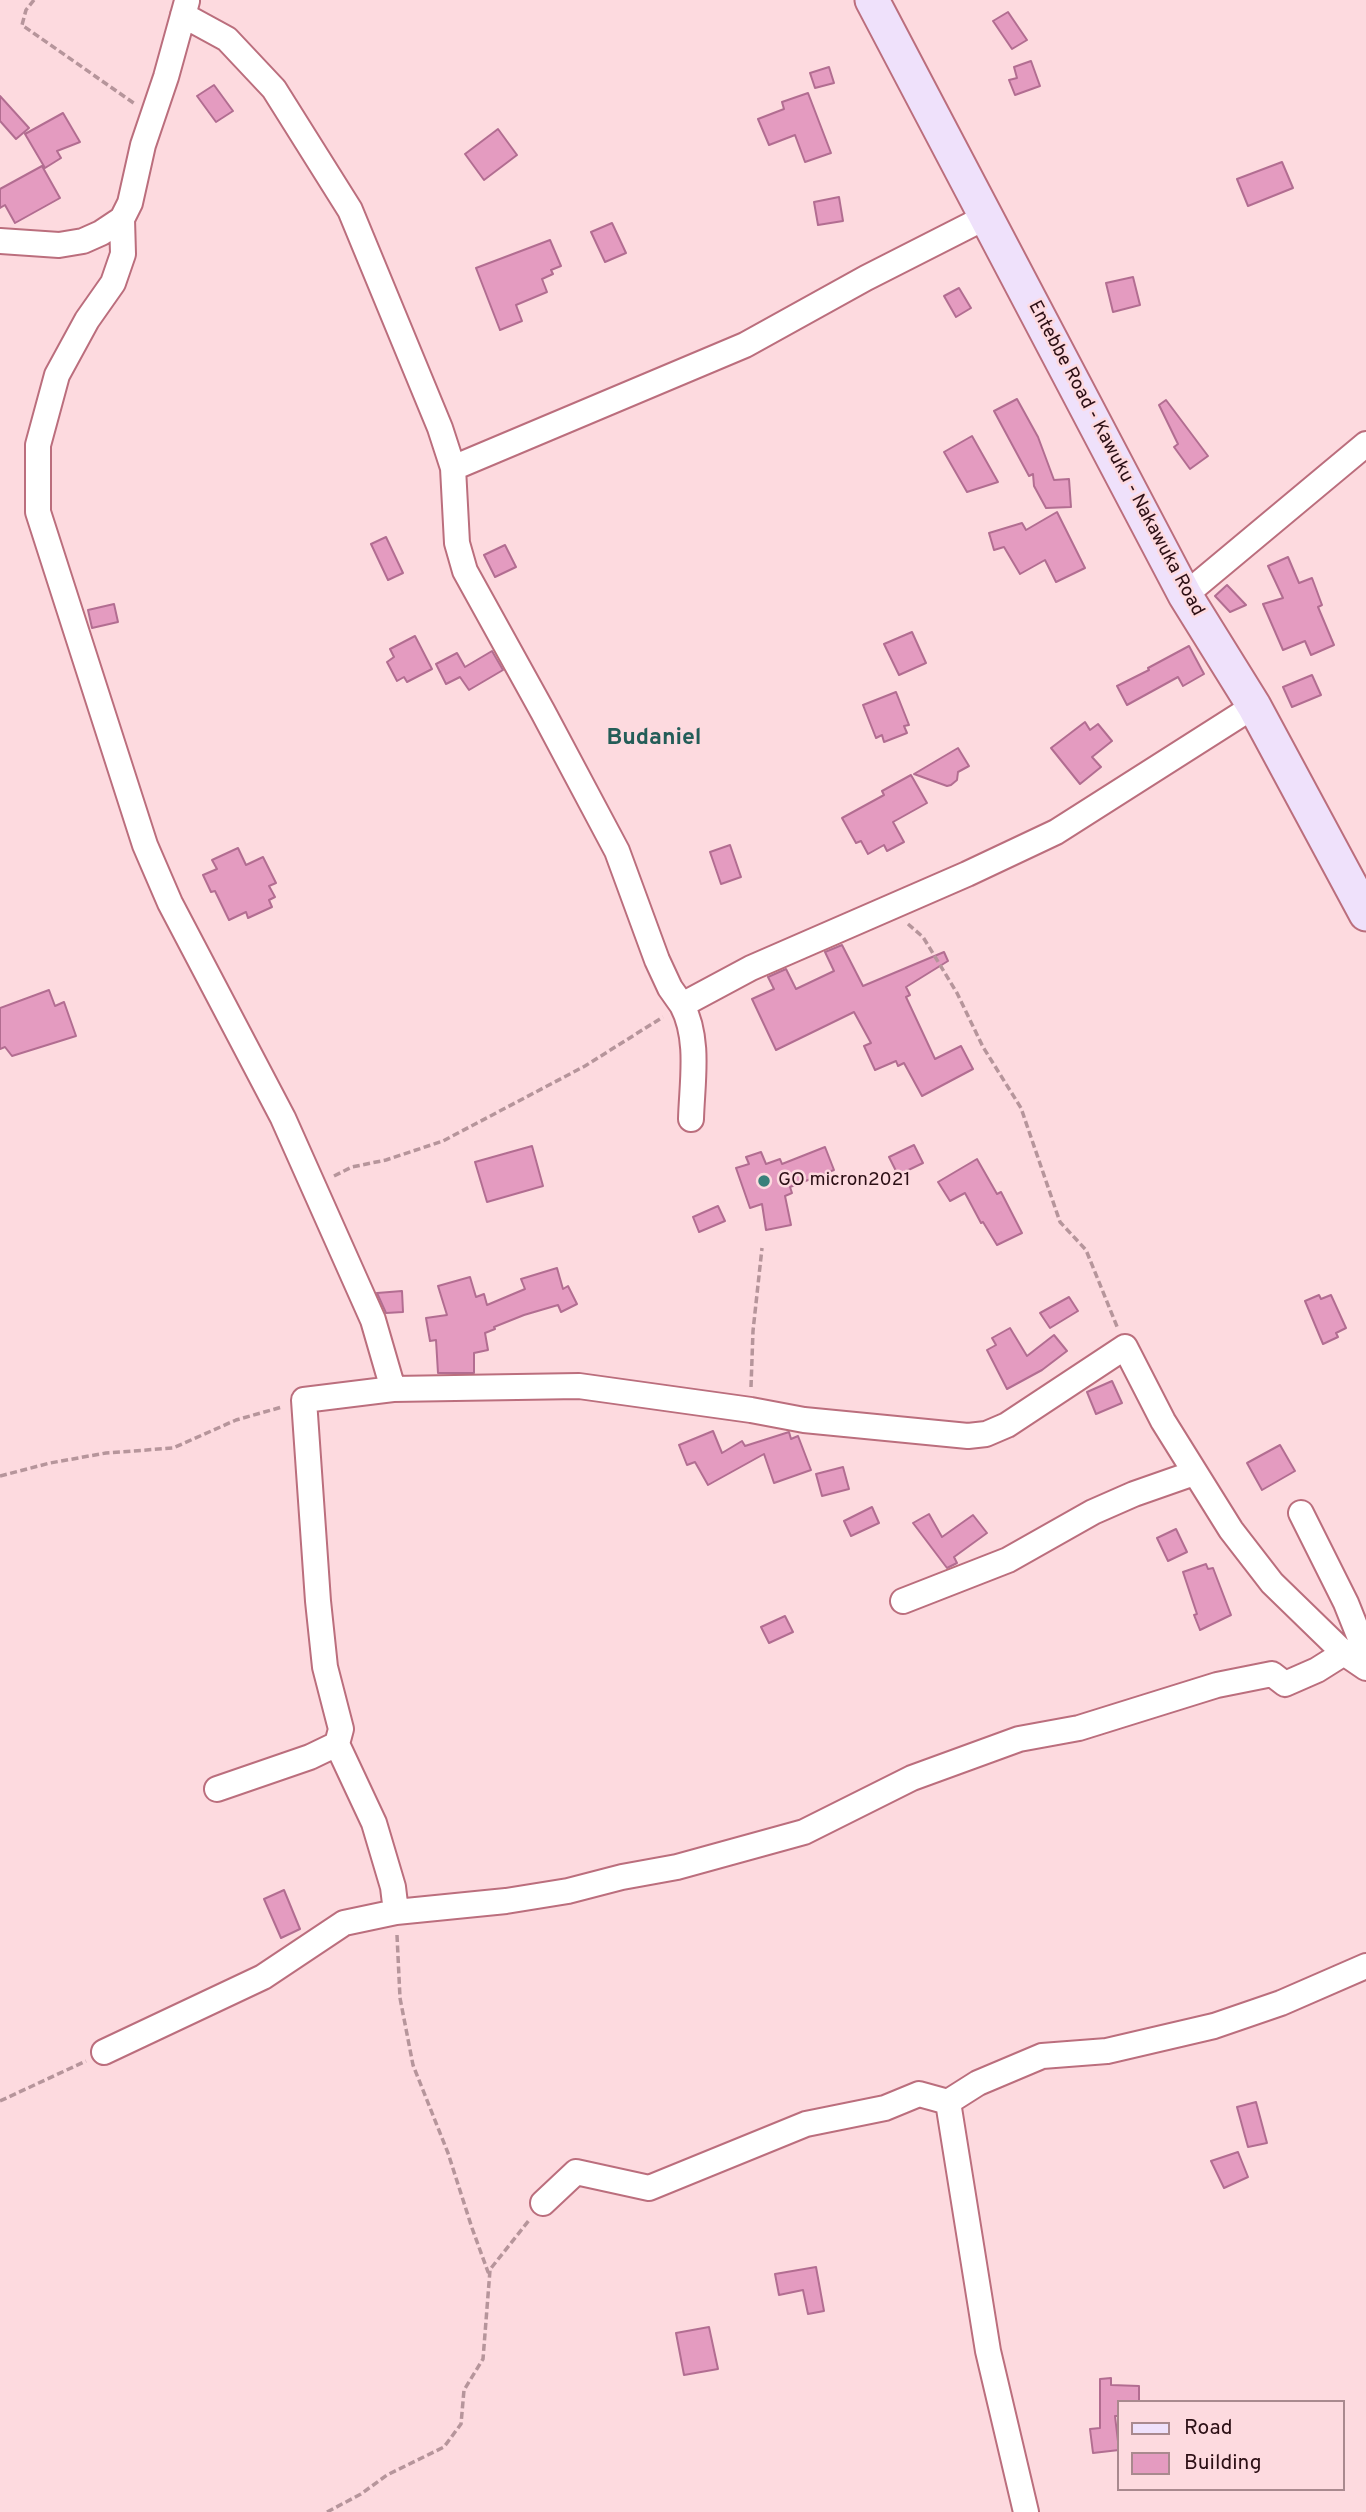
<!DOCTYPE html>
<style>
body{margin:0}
#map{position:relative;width:1366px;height:2512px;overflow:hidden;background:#fddadf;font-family:Overpass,sans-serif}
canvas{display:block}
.legend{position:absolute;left:1117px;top:2400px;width:228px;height:91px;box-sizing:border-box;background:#fddadf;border:2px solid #a9898e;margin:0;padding:9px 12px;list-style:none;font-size:21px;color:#2c0f15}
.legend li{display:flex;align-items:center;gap:14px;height:35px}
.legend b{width:35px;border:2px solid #a9898e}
</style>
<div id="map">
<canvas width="1366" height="2512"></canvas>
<ul class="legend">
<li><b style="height:9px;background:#efe1fb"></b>Road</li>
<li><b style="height:19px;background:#e49bc0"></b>Building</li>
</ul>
</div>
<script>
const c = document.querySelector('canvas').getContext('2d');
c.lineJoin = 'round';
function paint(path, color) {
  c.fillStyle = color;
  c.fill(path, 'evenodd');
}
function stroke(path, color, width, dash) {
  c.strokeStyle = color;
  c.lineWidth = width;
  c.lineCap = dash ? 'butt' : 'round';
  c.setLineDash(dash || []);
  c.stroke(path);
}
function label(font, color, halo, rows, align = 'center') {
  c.font = font + ' Overpass,sans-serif';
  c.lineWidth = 5;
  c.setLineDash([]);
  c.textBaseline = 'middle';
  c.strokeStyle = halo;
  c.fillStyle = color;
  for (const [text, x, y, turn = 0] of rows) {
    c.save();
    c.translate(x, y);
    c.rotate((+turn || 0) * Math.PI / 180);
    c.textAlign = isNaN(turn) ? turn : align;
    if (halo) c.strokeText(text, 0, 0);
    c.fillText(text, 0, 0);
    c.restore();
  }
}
const building = new Path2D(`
 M1008,12L1027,40L1012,49L993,21Z
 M1031,61L1040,86L1015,95L1009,80L1017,78L1014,67Z
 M829,67L834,83L815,88L810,73Z
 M214,85L233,111L216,122L197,96Z
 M808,93L831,153L805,162L795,135L769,145L758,119L784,109L782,102Z
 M0,96L29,128L16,139L0,121Z
 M63,113L80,142L57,151L61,158L45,168L25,134Z
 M498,129L517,155L484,180L465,154Z
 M1282,162L1293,188L1248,206L1237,179Z
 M42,166L60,198L15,223L5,205L0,208V189Z
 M839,197L843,221L818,225L814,202Z
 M612,223L626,253L605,262L591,232Z
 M550,240L561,266L551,270L553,274L542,279L547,292L516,305L522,321L500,330L476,268Z
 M1133,277L1140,305L1113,312L1106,283Z
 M959,288L971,308L956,317L944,296Z
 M1017,399L1038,437L1054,480L1069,479L1071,507L1046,508L1034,486L1033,474L1029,476L994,411Z
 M1166,400L1208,456L1190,469L1174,447L1178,444L1159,405Z
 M972,436L998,482L967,492L944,452Z
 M1057,512L1085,568L1056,582L1045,560L1020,574L1004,547L994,550L989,533L1022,523L1026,530Z
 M386,537L403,573L388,580L371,544Z
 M505,545L516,567L495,577L484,555Z
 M1288,557L1299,583L1312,578L1322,605L1318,607L1334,645L1311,655L1305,641L1283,650L1263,604L1283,598L1268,566Z
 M1227,585L1246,605L1230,612L1215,596Z
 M114,604L118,622L92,628L88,610Z
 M912,632L926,663L899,675L884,644Z
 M415,636L432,669L407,682L404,677L397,681L387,662L394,657L390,649Z
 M1189,646L1204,674L1183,686L1178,677L1127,705L1117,686L1149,670L1148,668Z
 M492,651L503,670L469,690L460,677L446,684L436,664L457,653L465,667Z
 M1312,675L1321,695L1292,707L1283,687Z
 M896,692L909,725L904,726L907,733L884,742L882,735L876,738L863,705Z
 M1085,722L1090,730L1098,724L1112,741L1092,757L1101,767L1080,784L1051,748Z
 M958,748L969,766L958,772L957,780L951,785L947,786L914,774Z
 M911,775L927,803L893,822L904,842L887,851L884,845L868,854L861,841L856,843L842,818L884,795L882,791Z
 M730,845L741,877L721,884L710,852Z
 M238,848L246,865L263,857L276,883L269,886L275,897L269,900L272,907L248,918L246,912L229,920L215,891L211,892L203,875L217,869L212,860Z
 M842,945L863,986L944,952L948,961L906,987L910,995L906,997L935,1059L961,1046L973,1069L922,1096L904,1063L898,1066L896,1061L875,1070L864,1046L871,1043L854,1012L776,1050L752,999L774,989L768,977L786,969L796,989L834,971L825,952Z
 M49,990L55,1006L64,1002L76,1036L12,1056L5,1047L0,1049V1008Z
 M914,1145L923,1163L898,1175L889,1157Z
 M532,1146L543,1186L487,1202L475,1162Z
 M825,1147L834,1170L790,1187L792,1193L785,1196L791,1225L766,1230L762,1204L750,1208L736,1168L749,1164L746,1157L761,1152L766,1164L780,1159L782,1164Z
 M977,1159L997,1194L1001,1192L1022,1233L997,1245L983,1222L981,1223L965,1193L950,1201L938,1182Z
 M718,1206L725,1221L699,1232L693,1217Z
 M557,1268L563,1289L568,1286L577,1304L561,1312L558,1305L524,1315L494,1327L495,1329L485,1333L488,1350L474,1353V1373H438L436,1340L430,1341L426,1318L447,1315L438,1286L470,1277L476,1297L484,1294L487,1305L525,1289L521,1279Z
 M402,1291L403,1312L386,1313L377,1293Z
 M1319,1295L1321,1299L1331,1295L1346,1328L1336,1333L1338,1337L1323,1344L1305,1301Z
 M1069,1297L1078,1311L1050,1328L1040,1313Z
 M1010,1328L1027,1356L1054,1335L1067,1351L1042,1370L1007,1389L987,1350L996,1345L992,1338Z
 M1112,1381L1122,1403L1096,1414L1087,1392Z
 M713,1431L722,1453L742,1441L745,1446L789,1432L791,1439L798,1436L811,1470L774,1483L764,1454L708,1485L695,1462L687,1465L679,1445Z
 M1280,1445L1295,1471L1262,1490L1247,1463Z
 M843,1467L849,1489L822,1496L816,1474Z
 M872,1507L879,1523L851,1536L844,1521Z
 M929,1514L942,1537L973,1515L987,1533L954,1557L957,1563L947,1568L913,1523Z
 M1176,1529L1187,1552L1168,1561L1157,1538Z
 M1206,1564L1208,1569L1213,1568L1231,1615L1200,1630L1194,1615L1197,1614L1183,1572Z
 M785,1616L793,1632L769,1643L761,1627Z
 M284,1890L300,1929L281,1938L264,1899Z
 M1256,2102L1267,2143L1248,2147L1237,2107Z
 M1238,2152L1248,2177L1224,2188L1211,2161Z
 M816,2267L824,2311L808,2314L803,2290L779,2295L775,2274Z
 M709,2327L718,2369L684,2375L676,2333Z
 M1111,2378V2385L1139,2386V2402H1119V2416H1115L1119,2450L1093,2453L1090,2429L1100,2428V2379Z`);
paint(building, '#e49bc0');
stroke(building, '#b26d91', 2);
const minor = new Path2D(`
 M183,15L227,39L274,89L350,210L440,428L453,468L457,543L465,571L543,712L617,851L657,960L670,988L682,1005
 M122,219L123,254L113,283L87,320L57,375L38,445V512L145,845L170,903L283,1118L373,1320L393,1389
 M0,241L59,245L83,241L101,233L122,219L130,203L143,145L166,77L187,1
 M453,468L745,345L866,278L986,217
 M1185,595L1366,444
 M691,1119C692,1082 700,1039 682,1005L751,968L967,874L1056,832L1254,706
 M1301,1513L1346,1603L1366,1653
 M903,1601L1008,1560L1093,1512L1134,1494L1194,1473
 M217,1789L310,1757L337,1744
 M396,1912L506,1901L568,1891L622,1877L677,1867L804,1832L912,1778L1019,1739L1079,1728L1217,1685L1272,1674L1285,1684L1317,1670L1344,1653
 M104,2052L263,1977L344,1923L396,1912L393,1887L374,1823L337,1744L341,1729L325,1667L318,1601L304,1400L393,1389L579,1386L751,1410L804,1420L968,1436L986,1434L1007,1425L1125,1347L1163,1421L1231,1530L1272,1583L1344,1653L1366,1668
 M948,2102L988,2351L1026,2512
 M543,2203L576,2172L649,2188L806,2124L885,2108L919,2094L948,2102L978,2083L1042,2056L1107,2051L1214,2026L1281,2003L1366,1966`);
const secondary = new Path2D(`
 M872,0L1185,595L1254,706L1366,914`);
stroke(minor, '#bb6e7d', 28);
stroke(secondary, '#bb6e7d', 37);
stroke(new Path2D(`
 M34,0L26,10L22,25L135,104
 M908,924L923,937L957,993L983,1047L1021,1108L1060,1222L1086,1250L1118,1329
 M334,1176L352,1167L386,1160L443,1141L585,1066L663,1017
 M751,1387L753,1331L762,1248
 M0,1476L50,1463L106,1453L173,1448L236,1420L282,1407
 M397,1935L400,1998L413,2065L448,2153L472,2228L488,2272L530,2219
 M0,2101L86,2061
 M327,2512L361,2494L387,2475L444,2447L461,2424L464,2390L483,2359L490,2270`), '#b6959b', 3.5, [7, 3.5]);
stroke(minor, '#fff', 24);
stroke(secondary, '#efe1fb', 33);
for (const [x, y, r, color] of [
 [764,1181,7,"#39807a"]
]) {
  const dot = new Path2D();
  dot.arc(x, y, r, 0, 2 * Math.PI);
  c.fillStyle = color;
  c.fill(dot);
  stroke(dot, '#fddadf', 2.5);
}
label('19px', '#2c0f15', '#fddadf', [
 ["Entebbe Road - Kawuku - Nakawuka Road",1115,459,62]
]);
label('19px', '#2c0f15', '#fddadf', [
 ["GO micron2021",778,1181]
], 'left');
label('bold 23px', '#245d58', '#fddadf', [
 ["Budaniel",654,739]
]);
</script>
